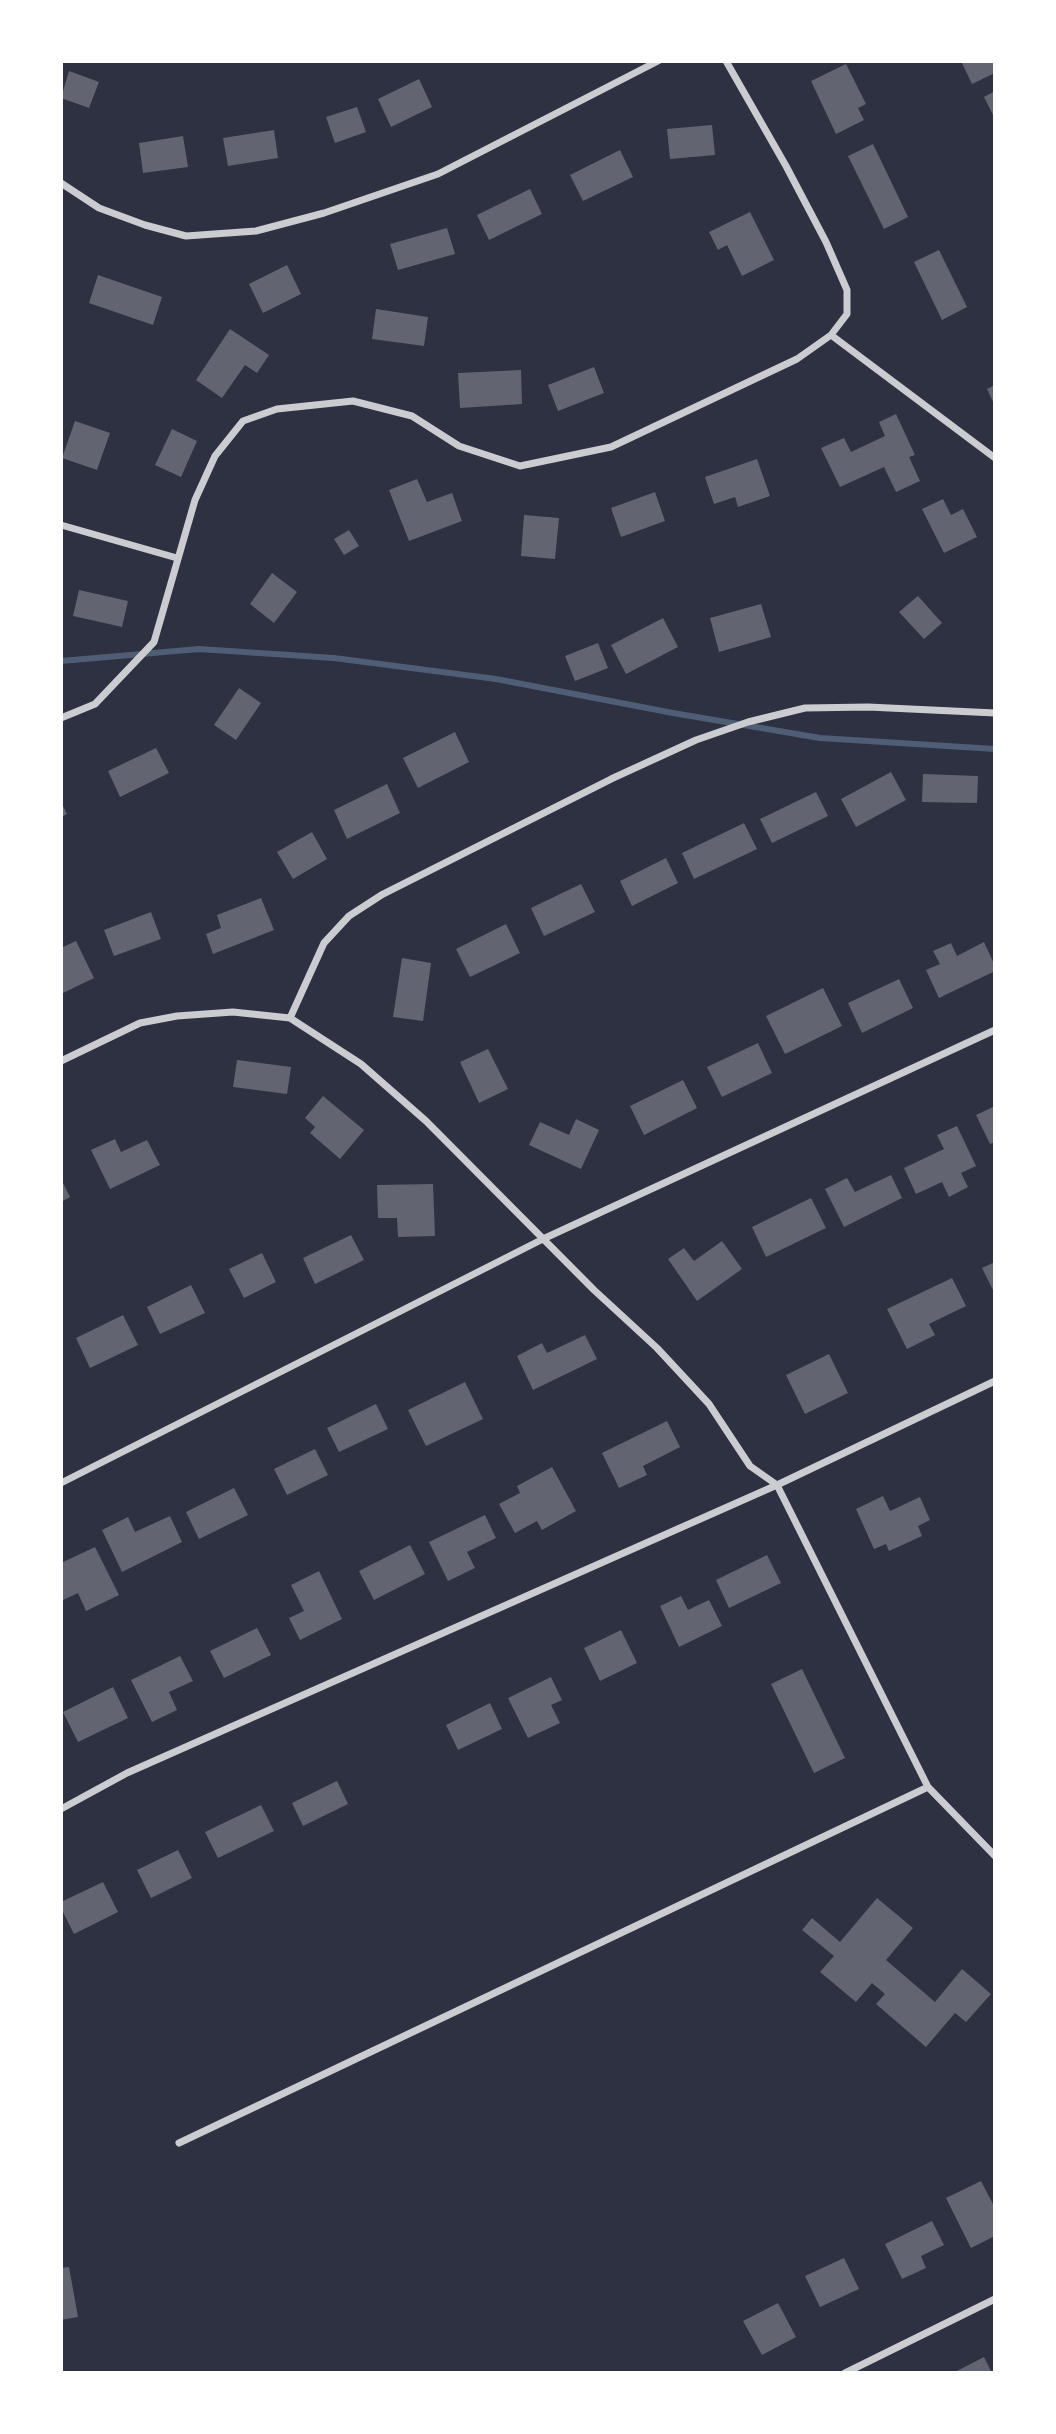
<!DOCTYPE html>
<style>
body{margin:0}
#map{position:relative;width:1056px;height:2434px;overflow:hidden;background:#2d3142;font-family:"Playfair Display",serif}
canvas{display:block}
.frame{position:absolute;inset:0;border:63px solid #fff;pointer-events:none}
</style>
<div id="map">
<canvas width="1056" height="2434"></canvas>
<div class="frame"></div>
</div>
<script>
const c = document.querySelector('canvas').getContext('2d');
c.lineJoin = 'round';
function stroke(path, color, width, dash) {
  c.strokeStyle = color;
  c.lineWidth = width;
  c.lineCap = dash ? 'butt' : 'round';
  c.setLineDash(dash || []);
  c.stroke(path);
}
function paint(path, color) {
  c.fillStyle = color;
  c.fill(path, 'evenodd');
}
stroke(new Path2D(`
 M61,661L199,649L334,658L496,679L673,713L820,738L995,749`), '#4f5d75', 6);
paint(new Path2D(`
 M961,61H995V73L972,84Z
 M846,64L866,104L858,108L864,120L836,134L811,81Z
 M69,71L99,82L89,108L61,98Z
 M419,79L432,107L391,127L378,99Z
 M995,91V119L984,97Z
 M357,107L366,132L335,143L326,117Z
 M712,125L715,155L670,159L667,129Z
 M274,130L278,158L228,166L223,138Z
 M183,136L188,167L143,173L139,143Z
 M873,144L908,217L884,229L848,156Z
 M620,150L633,177L583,201L570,175Z
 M530,189L542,214L489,240L477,215Z
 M750,212L774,260L742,276L727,245L718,250L709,232Z
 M447,228L455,254L398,270L390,244Z
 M939,250L967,307L942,320L914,262Z
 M287,265L301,294L263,313L249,284Z
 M98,275L162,297L153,325L89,303Z
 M376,309L428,317L424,346L372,339Z
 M230,329L269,355L257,373L245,365L222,398L196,380Z
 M594,367L604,393L558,411L548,385Z
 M521,370L522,404L460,408L458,373Z
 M995,385V406L987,389Z
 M896,414L915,455L909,457L920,481L896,492L884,467L840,487L821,448L844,438L851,452L885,436L879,422Z
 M75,421L110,433L97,470L62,458Z
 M172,429L197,441L181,477L155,465Z
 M757,459L770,496L738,507L735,497L714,504L705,477Z
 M417,479L427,502L452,493L462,521L409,541L389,490Z
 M655,492L665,521L621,537L611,508Z
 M943,499L951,515L963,509L977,537L944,553L922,509Z
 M524,515L559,518L555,559L521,556Z
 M349,530L359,546L344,555L334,539Z
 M272,573L297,592L274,623L250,604Z
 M79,590L128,601L122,627L73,616Z
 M918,596L942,623L924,639L899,612Z
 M761,604L771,637L719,652L710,618Z
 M663,618L678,647L626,674L611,645Z
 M598,643L608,668L575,681L565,656Z
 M239,688L261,703L236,740L214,725Z
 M455,732L469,762L418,788L403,758Z
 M156,748L169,773L120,797L108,771Z
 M891,772L906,800L856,827L841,799Z
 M923,774L978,776L977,803L922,802Z
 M387,784L400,813L347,839L334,810Z
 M816,792L828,816L772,843L760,819Z
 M61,802L67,814L61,817Z
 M744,823L757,849L694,879L682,853Z
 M312,832L327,859L293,879L277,852Z
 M666,858L678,883L632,906L620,881Z
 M581,884L595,912L544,936L531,908Z
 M261,898L274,930L213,954L206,934L221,928L217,915Z
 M151,912L161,939L114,956L104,930Z
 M506,924L520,953L470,977L456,949Z
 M76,941L94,978L61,994V948Z
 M984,942L995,966V971L939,998L926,970L940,964L933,951L951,943L957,956Z
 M402,958L431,963L423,1021L393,1017Z
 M899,979L913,1008L862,1033L848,1003Z
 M823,988L842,1026L785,1054L766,1016Z
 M758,1043L772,1073L722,1097L707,1067Z
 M488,1049L508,1089L479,1103L460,1062Z
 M237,1060L291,1067L287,1094L233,1087Z
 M683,1080L697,1108L644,1135L630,1106Z
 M323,1096L364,1130L340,1159L310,1133L315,1127L305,1118Z
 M995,1106V1142L990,1144L976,1115Z
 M576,1119L599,1130L581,1169L529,1145L540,1122L569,1135Z
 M957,1126L976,1166L961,1173L968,1187L949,1197L942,1182L916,1194L904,1168L944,1149L937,1135Z
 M115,1139L121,1152L147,1140L160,1165L110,1189L91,1150Z
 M891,1175L902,1198L844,1227L825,1189L847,1178L855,1192Z
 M61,1179L70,1197L61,1202Z
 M433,1184L435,1236L398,1237L397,1218H378L377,1185Z
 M811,1198L826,1228L766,1257L752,1227Z
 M351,1235L364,1260L315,1284L303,1258Z
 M722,1241L742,1269L697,1301L668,1259L684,1248L694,1261Z
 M262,1253L276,1282L244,1298L229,1269Z
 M995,1262V1294L982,1268Z
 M952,1278L966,1306L929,1324L935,1335L907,1349L887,1309Z
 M191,1285L205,1313L160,1334L147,1307Z
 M123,1315L138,1345L90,1368L76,1338Z
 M585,1335L597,1359L533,1390L517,1356L542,1343L547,1353Z
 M829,1354L848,1393L805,1414L786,1375Z
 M465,1382L483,1419L426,1446L408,1410Z
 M376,1404L388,1429L339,1452L327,1428Z
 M667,1421L680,1447L643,1466L647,1475L619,1488L602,1453Z
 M315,1449L328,1475L287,1495L274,1469Z
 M552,1467L576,1511L542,1530L537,1521L515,1533L499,1504L520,1493L517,1486Z
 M234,1488L248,1515L199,1539L186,1512Z
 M883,1496L890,1511L920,1497L930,1520L918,1526L922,1536L889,1551L886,1544L874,1549L856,1509Z
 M485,1515L496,1538L467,1552L475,1568L448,1581L429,1542Z
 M170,1516L182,1542L122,1572L102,1530L128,1517L135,1532Z
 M410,1545L425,1574L374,1600L359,1571Z
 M95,1547L119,1595L86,1611L78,1593L61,1601V1563Z
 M767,1555L781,1583L729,1608L716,1580Z
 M319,1571L342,1619L300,1640L289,1618L304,1611L291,1585Z
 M681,1596L688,1610L709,1600L722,1626L679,1647L660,1606Z
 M257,1628L271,1655L224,1678L210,1651Z
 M621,1630L637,1663L600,1681L584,1648Z
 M180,1656L193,1681L169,1692L177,1710L152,1722L131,1680Z
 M802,1669L845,1758L814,1773L771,1684Z
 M551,1677L562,1700L551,1705L560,1723L528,1738L508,1698Z
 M113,1687L128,1718L78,1742L63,1712Z
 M490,1703L502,1729L458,1750L446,1725Z
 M337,1781L348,1804L303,1826L292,1803Z
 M261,1805L274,1831L218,1858L205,1832Z
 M178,1850L192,1878L151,1898L137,1870Z
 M103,1882L118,1912L74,1934L61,1908V1902Z
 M877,1898L913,1928L886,1960L935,2002L962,1969L991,1994L966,2022L955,2013L926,2047L876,2004L885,1994L872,1983L856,2002L820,1972L834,1956L802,1930L812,1918L840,1942Z
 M981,2181L995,2208V2236L971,2248L946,2198Z
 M932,2221L944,2245L921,2256L926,2268L902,2279L885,2244Z
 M844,2258L859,2289L820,2307L805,2276Z
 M69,2267L78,2317L61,2320V2268Z
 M778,2303L796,2337L762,2355L743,2321Z
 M984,2357L992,2373H953Z`), '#626471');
stroke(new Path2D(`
 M61,183L99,208L145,225L186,236L256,231L324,213L438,174L658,61
 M831,335L995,458
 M61,525L177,558
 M61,718L95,704L154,642L195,500L215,456L243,421L277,409L353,401L412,416L459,446L520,466L611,447L797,359L831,335L847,314V290L826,242L786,166L726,61
 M290,1018L324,943L349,916L383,894L611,779L696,740L748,722L805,708L868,707L995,713
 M61,1061L140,1023L177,1016L233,1012L290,1018L361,1064L426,1121L594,1290L657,1348L709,1404L750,1466L777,1485L928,1787L995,1856
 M61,1483L543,1239L995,1030
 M61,1809L127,1773L777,1485L995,1381
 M179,2143L928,1787
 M845,2373L995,2299`), '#caccd0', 7);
</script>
